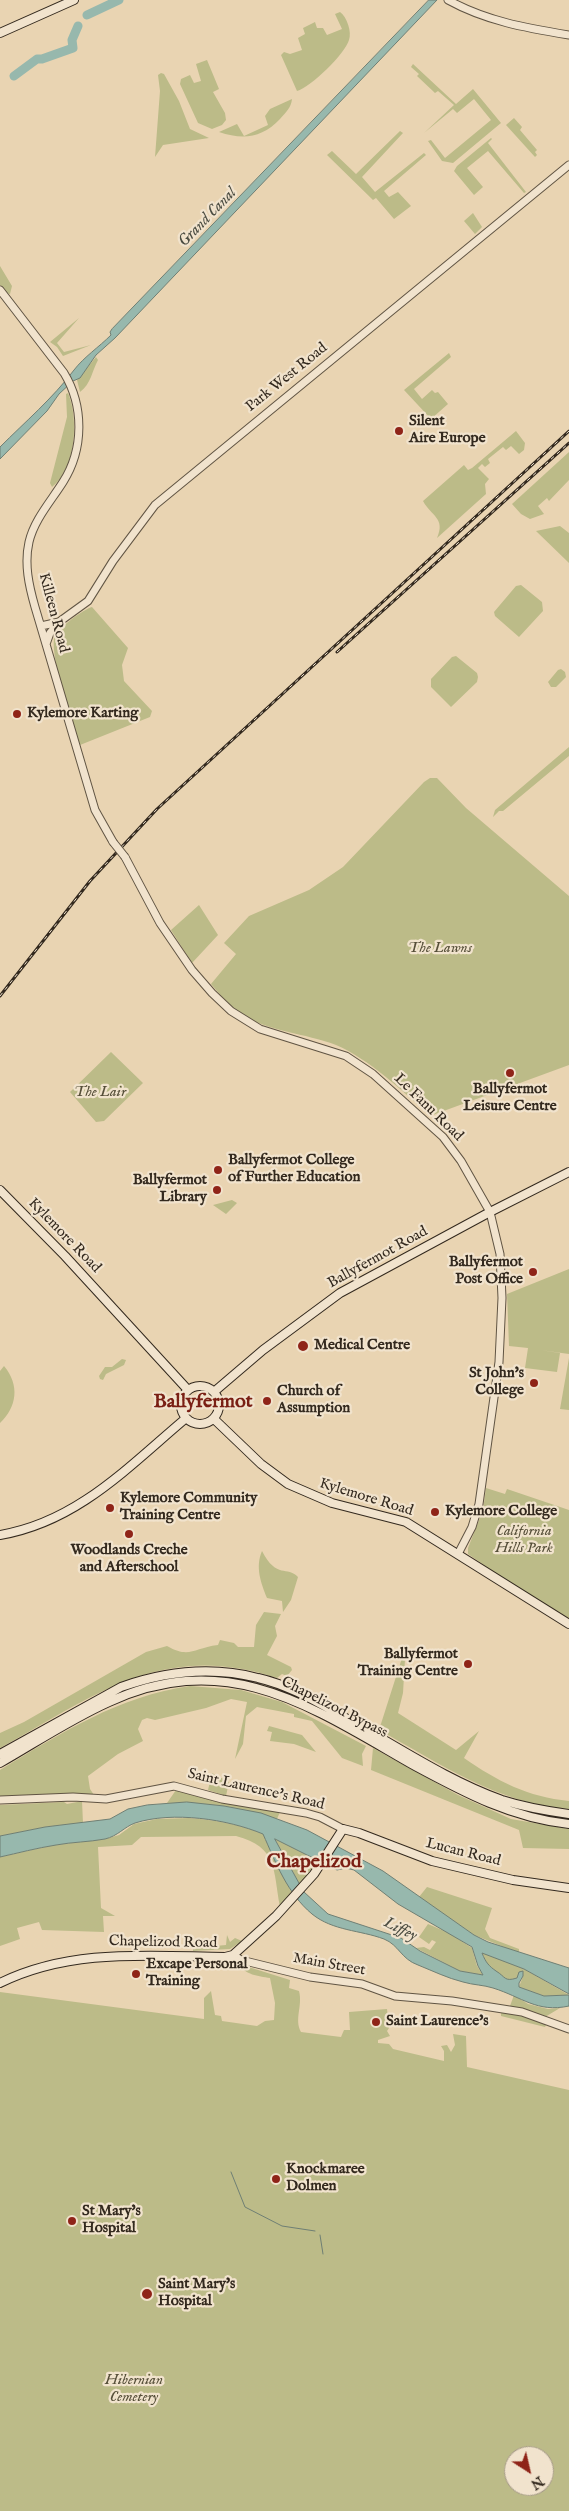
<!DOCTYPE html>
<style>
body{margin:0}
#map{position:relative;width:569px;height:2511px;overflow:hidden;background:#e9d4b2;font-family:"IM FELL English",serif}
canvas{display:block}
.north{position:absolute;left:504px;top:2446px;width:50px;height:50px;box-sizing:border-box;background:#f1e3cd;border:1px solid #a59987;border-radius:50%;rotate:145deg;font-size:14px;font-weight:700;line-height:20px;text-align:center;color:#33291e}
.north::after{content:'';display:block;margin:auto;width:18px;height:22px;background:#8f2418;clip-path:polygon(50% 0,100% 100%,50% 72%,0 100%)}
</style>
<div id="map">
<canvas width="569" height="2511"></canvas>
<div class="north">N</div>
</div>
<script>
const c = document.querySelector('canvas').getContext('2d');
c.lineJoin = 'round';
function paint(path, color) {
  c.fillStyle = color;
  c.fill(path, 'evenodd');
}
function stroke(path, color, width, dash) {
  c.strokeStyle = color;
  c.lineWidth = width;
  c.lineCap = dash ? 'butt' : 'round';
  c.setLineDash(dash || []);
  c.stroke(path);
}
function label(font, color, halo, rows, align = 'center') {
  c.font = font + ' "IM FELL English",serif';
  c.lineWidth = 4.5;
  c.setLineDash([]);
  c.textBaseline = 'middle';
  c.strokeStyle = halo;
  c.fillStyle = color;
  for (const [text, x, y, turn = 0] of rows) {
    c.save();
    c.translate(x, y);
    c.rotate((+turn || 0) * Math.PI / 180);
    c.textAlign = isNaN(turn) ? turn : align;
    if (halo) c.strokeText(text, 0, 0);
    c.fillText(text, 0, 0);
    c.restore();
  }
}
paint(new Path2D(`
 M340,12C347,17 352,32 349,40C345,54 311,87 297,91L281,55L284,52L290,54L302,50L298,38L305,34L303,28L315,22L317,28H323L327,35L342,29L335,14Z
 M207,60L219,89L213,92L225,113L226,120L222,125L212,129L198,123L180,84L181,79L190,75L194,83L201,81L196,64Z
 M413,64L456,104L473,89L501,123L453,163L442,161L428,141L431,140L445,158L491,120L474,99L457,113L453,109L424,133L454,105L438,91L435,93L417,76L419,74L411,67Z
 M161,73L164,74L179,101L190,129L209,138L163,145L155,157L160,91L158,75Z
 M292,99C291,108 286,112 280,119C262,138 243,140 219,132L237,124L244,136L268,125L265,116L270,109Z
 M514,118L522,127L520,130L537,150L535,152L537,155L535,157L506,125Z
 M400,131L403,133L362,177L375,192L424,153L426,155L384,191L389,197L398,192L411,206L394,219L376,198L373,200L327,155L332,151L356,174Z
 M491,138L492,139L488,143L526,192L524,193L488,151L467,168L483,187L474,195L454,171L457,166Z
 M473,213L482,227L475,234L464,221Z
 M0,266L12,286L10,294L6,293L0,285Z
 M79,318L57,343L64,352L91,345L63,356L57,347L50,342Z
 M449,353L451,357L414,389L422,399L432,390L435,393L438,392L448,404L431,419L404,390Z
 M96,357L98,360C92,371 91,384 80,392L77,380Z
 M68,393C79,419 76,469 52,487L50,483L67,417L66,394Z
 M516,431L525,443L524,450L519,454L511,446L506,450L503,447L488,459L490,463L485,467L482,464L478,468L489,479L485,484L486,494L437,538C446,518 431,516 423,501L464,465L468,470L472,468Z
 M569,452V480L549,501L547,498L538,506L544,514L530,519L521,514L512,504Z
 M560,526L569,533V563L536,531Z
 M521,585L542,602L543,611L519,637L495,616L494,612L516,586Z
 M92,607L128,648L122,665L124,681L152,711L150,717L80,745C72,719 51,664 54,638C55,630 84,609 92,607Z
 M456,656L477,673L478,677L477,682L451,707L431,687V679L452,657Z
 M561,669L565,672L566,677L556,687H551L548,682L558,670Z
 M569,747V756L503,811H499L493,817L495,810Z
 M430,778H437L466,808L569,896V1065L430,1116C404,1092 369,1059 336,1045C305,1033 269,1032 241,1014C230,1006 220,995 211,984L236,954L224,943L249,916L309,890L343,867L424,782Z
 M199,905L218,935L192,963L171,930Z
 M111,1052L143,1083L104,1121L96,1122L70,1092Z
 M232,1200L237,1203L226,1214L213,1205Z
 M569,1269V1354L540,1350L560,1353L557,1372L525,1368L528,1348L509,1346L507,1294Z
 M569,1358V1410L560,1409Z
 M122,1359L126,1360L124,1365L106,1374L103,1380L100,1379L99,1376L105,1367H112Z
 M4,1366C20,1385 17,1407 0,1423V1371Z
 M486,1488L505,1494L507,1489L569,1510V1618L514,1586L468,1554V1548L483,1510Z
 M262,1551C277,1580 287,1565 298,1577L291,1600L283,1612L282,1601L267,1598C261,1583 255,1567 262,1551Z
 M264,1612L281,1614L275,1626L277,1636L267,1655L291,1667L292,1670L287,1676L282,1674L277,1678C162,1640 95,1696 0,1748V1733L24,1722L146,1652L167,1646C190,1659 193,1648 218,1645L220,1640L234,1643L238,1647H254L256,1625Z
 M402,1658L405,1659L403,1693L398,1713L456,1750L479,1731L464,1758C497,1781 528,1797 569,1801V1809C498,1804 439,1763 379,1730Z
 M190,1686L241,1690L282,1702L366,1746L362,1754L363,1766L342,1758L312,1721L294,1717V1714L257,1707L246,1716L243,1744L235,1759L247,1702L231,1699L206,1708L155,1720L147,1718L142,1720L138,1729L143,1741L118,1754L88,1776L90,1789L94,1795L0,1797V1770C61,1733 119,1696 190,1686Z
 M269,1726L302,1735L316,1752L294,1744L270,1741L272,1732L267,1731Z
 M373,1748L458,1795L511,1819L569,1829V1849L523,1848L519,1830L371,1770Z
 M212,1773L229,1782L226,1796L208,1790Z
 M176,1790L219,1802L280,1812L277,1819L224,1806L167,1803Z
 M82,1801L83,1823L45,1827L0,1836V1805L64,1802L67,1804Z
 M189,1818C215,1820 238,1824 263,1834L292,1893L280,1907C273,1870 278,1847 236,1836L141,1837L132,1845L98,1847L101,1908L115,1916H103L104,1932L42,1930L39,1922L17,1928L20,1939L0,1946V1857L54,1845L105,1839L119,1835L134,1824L157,1819Z
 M275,1839L318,1860L300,1885Z
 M427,1887L492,1908L485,1929L490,1938L519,1949V1953L474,1935L419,1897Z
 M428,1924L449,1933L472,1948L477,1966L483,1975L460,1971L416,1948L424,1947L430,1950L436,1942L432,1940L429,1944L419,1937Z
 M227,1935L230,1942L235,1938L242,1941L230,1949L193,1951V1948L226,1945Z
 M482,1952L524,1969L569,1995L544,1996L519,1987L523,1976L522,1971L517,1978L508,1981L502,1979L487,1966Z
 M239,1964L290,1980L289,1988L299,1991C303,2006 294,2019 301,2032L341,2037L344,2030H350L349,2012L387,2009L389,2028L387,2031L390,2036L378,2040V2043L389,2044L393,2049L444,2061V2051L441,2046L447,2045L451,2052L455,2045L453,2034L466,2036L467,2067L569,2090V2511H0V1992L204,2019V1998L211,1991L215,2015L221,2016L222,2021L257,2026L265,2021L274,2020L275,2003L270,1978C258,1976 245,1975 239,1964ZM514,2456H544V2486H514Z
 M514,1995L528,2004L548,2009L560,2008L545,2017L510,2006Z
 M501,2012L525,2016L547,2023L545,2027L501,2016Z`), '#bcbb88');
const water = new Path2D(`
 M429,0H437L115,338L96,355L80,378L73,381L59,394L47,411L0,459V447C25,422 53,398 74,370C84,357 99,347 111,335L110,332L112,329Z
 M187,1802L224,1806L261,1813L307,1830L383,1871L474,1935L488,1942L569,1968V1994L524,1969L482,1953C486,1963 489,1966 496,1971C506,1977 504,1982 517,1978L519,1972L523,1971V1976L519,1983V1987L544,1996L569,1995V2006C537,2013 522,1997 493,1988C484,1985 473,1985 463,1982C447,1978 433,1971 418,1965C401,1959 399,1945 384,1939C360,1930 333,1931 312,1914C287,1893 276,1863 263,1834C227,1819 173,1811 135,1823C124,1827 118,1836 105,1839C89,1842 72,1842 56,1845C37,1848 18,1853 0,1857V1836L45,1827L110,1819L128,1809L147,1805ZM275,1839L337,1870L346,1868L354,1870L398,1904L472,1947L478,1966L483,1975L460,1971L420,1951L401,1938L328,1914L304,1892Z`);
paint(water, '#97b8ad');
stroke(water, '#6f7f74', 1);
stroke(new Path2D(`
 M231,2172L245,2207L282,2226L315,2231
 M320,2235L323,2254`), '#6f7f74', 1);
stroke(new Path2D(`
 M87,15L119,0
 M14,76L37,59H42L73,48L72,40L78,26`), '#97b8ad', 9);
const tertiary = new Path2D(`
 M448,0C486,21 526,28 569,35
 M0,290L64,373C84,406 84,449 63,482C51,501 34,520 29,542C24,564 29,586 35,607L95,810L113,842
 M41,626L59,622L88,601L113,561L155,505L569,165
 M46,644L50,633L59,622
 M125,857L160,923L192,970L212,993L231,1011L260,1029L346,1056L373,1074L443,1137L461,1161L490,1212L500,1254L502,1298L499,1362L479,1504L472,1527L458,1554
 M0,1800L73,1797L106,1799L174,1786L222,1799L306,1813L320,1817L343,1829
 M233,1955L241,1960L310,1977L362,1984L395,1996L452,2001L522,2012L569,2029`);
const secondary = new Path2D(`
 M0,33L74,0
 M0,1190L65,1256L188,1390
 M181 1405a19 19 0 1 1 38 0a19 19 0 1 1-38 0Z
 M215,1391L263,1350L340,1293L490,1212L569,1172
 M214,1419L261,1464L288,1484L332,1503L406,1522L569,1624
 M0,1535C77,1522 128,1467 185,1419
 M0,1754L121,1687C166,1671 212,1666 258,1678C289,1685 317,1702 344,1717C395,1745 448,1781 502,1800C524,1807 547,1811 569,1814
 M0,1763C35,1743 71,1719 109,1702C229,1647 313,1708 415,1766C465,1793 512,1818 569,1824
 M0,1983C71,1948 148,1956 225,1957L233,1955L276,1916L314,1874L343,1829L359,1833L432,1861L513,1880L569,1888`);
stroke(tertiary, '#605443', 9);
stroke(secondary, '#33291e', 10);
stroke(tertiary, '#f1e3cd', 7);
stroke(secondary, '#f1e3cd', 8);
const rail = new Path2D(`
 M337,652L569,443
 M0,996L90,881L157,809L569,431`);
stroke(rail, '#33291e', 3);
stroke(rail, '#f1e3cd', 1, [4]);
const tertiaryBridge = new Path2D(`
 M113,842L125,857`);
stroke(tertiaryBridge, '#605443', 9, []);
stroke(tertiaryBridge, '#f1e3cd', 7);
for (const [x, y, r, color] of [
 [399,431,5,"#8f2418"],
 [17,714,5,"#8f2418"],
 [510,1073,5,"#8f2418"],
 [218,1170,5,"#8f2418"],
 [217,1190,5,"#8f2418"],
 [533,1272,5,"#8f2418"],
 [303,1346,6,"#8f2418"],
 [534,1383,5,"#8f2418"],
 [267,1401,5,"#8f2418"],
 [110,1508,5,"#8f2418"],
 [435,1512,5,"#8f2418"],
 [129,1534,5,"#8f2418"],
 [468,1664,5,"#8f2418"],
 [136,1974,5,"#8f2418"],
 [376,2022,5,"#8f2418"],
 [276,2179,5,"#8f2418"],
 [72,2221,5,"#8f2418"],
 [147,2294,6,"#8f2418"]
]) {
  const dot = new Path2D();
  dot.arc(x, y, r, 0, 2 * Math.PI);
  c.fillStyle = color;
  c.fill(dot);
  stroke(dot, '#f1e3cd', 2);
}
label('15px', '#33291e', '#f1e3cd', [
 ["Park West Road",287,378,-39],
 ["Killeen Road",53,613,75],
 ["Le Fanu Road",428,1108,44],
 ["Kylemore Road",64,1236,46],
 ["Ballyfermot Road",378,1258,-29],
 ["Kylemore Road",366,1498,17],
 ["Chapelizod Bypass",334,1708,27],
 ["Saint Laurence's Road",256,1790,13],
 ["Lucan Road",463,1853,14],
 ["Chapelizod Road",163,1943,1],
 ["Main Street",329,1965,10]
]);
label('bold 15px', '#33291e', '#f1e3cd', [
 ["Silent",409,422],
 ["Aire Europe",409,439],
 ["Kylemore Karting",27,714],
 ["Ballyfermot",510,1090,"center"],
 ["Leisure Centre",510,1107,"center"],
 ["Ballyfermot College",228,1161],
 ["of Further Education",228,1178],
 ["Ballyfermot",207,1181,"right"],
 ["Library",207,1198,"right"],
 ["Ballyfermot",523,1263,"right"],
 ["Post Office",523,1280,"right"],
 ["Medical Centre",314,1346],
 ["St John's",524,1374,"right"],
 ["College",524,1391,"right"],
 ["Church of",277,1392],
 ["Assumption",277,1409],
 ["Kylemore Community",120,1499],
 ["Training Centre",120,1516],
 ["Kylemore College",445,1512],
 ["Woodlands Creche",129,1551,"center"],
 ["and Afterschool",129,1568,"center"],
 ["Ballyfermot",458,1655,"right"],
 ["Training Centre",458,1672,"right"],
 ["Excape Personal",146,1965],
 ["Training",146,1982],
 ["Saint Laurence's",386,2022],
 ["Knockmaree",286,2170],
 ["Dolmen",286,2187],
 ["St Mary's",82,2212],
 ["Hospital",82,2229],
 ["Saint Mary's",158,2285],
 ["Hospital",158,2302]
], 'left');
label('italic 15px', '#554e38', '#f1e3cd', [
 ["The Lawns",440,949],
 ["The Lair",100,1093],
 ["California",524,1532],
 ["Hills Park",524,1549],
 ["Hibernian",134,2381],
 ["Cemetery",134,2398]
]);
label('italic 16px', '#4c4d42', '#f1e3cd', [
 ["Grand Canal",208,218,-46],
 ["Liffey",400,1930,26]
]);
label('bold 20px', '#7a1f14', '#f1e3cd', [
 ["Ballyfermot",203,1403],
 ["Chapelizod",314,1863]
]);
</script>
